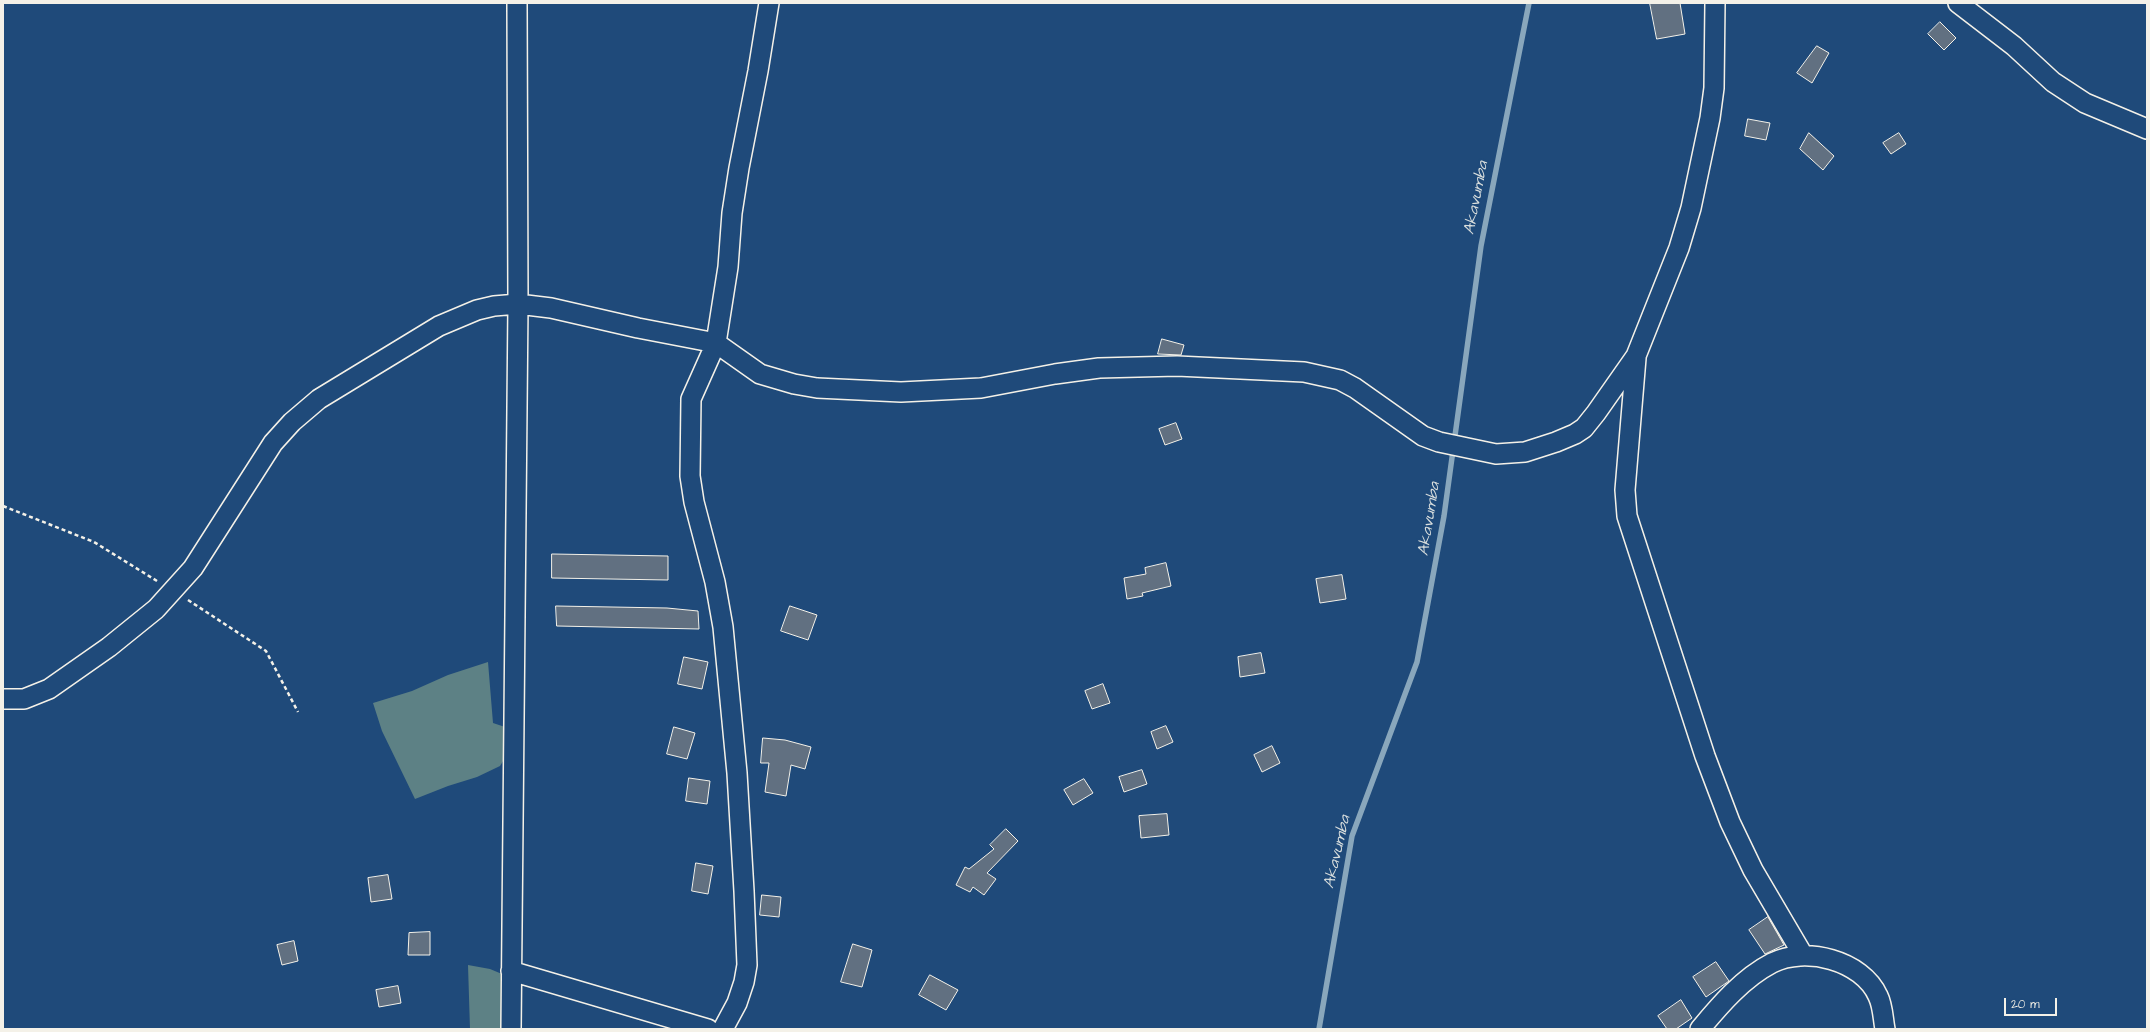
<!DOCTYPE html>
<style>
body{margin:0}
#map{position:relative;width:2150px;height:1032px;overflow:hidden;background:#1f4a7a;font-family:"Architects Daughter",sans-serif}
canvas{display:block}
.frame{position:absolute;inset:0;border:4px solid #f4f1e8;pointer-events:none}
.scale{position:absolute;left:2004px;top:998px;width:53px;height:18px;box-sizing:border-box;border:2px solid #f4f1e8;border-top:0;padding-left:5px;font-size:12px;line-height:14px;white-space:nowrap;color:#f4f1e8;-webkit-text-stroke:3px #1f4a7a;paint-order:stroke}
</style>
<div id="map">
<canvas width="2150" height="1032"></canvas>
<div class="frame"></div>
<div class="scale">20 m</div>
</div>
<script>
const c = document.querySelector('canvas').getContext('2d');
c.lineJoin = 'round';
function paint(path, color) {
  c.fillStyle = color;
  c.fill(path, 'evenodd');
}
function stroke(path, color, width, dash) {
  c.strokeStyle = color;
  c.lineWidth = width;
  c.lineCap = dash ? 'butt' : 'round';
  c.setLineDash(dash || []);
  c.stroke(path);
}
function label(font, color, halo, rows, align = 'center') {
  c.font = font + ' "Architects Daughter",sans-serif';
  c.lineWidth = 4;
  c.setLineDash([]);
  c.textBaseline = 'middle';
  c.strokeStyle = halo;
  c.fillStyle = color;
  for (const [text, x, y, turn = 0] of rows) {
    c.save();
    c.translate(x, y);
    c.rotate((+turn || 0) * Math.PI / 180);
    c.textAlign = isNaN(turn) ? turn : align;
    if (halo) c.strokeText(text, 0, 0);
    c.fillText(text, 0, 0);
    c.restore();
  }
}
paint(new Path2D(`
 M488,662L493,723L505,727V758L500,766L477,777L448,786L415,799L382,731L373,703L412,691L448,675Z
 M468,965L490,969L502,974V1029H470Z`), '#5d8185');
stroke(new Path2D(`
 M1319,1029L1352,836L1417,662L1444,516L1481,246L1529,3`), '#89a7bc', 5.5);
const building = new Path2D(`
 M1650,3H1680L1685,34L1657,39Z
 M1940,22L1956,38L1944,50L1928,34Z
 M1817,46L1829,53L1812,83L1797,73Z
 M1748,119L1770,123L1766,140L1745,136Z
 M1809,133L1834,156L1823,170L1800,149Z
 M1899,133L1906,144L1891,154L1883,143Z
 M1162,339L1184,345L1181,355L1158,354Z
 M1176,423L1182,439L1165,445L1159,429Z
 M552,554L668,556V580L552,578Z
 M1166,563L1171,586L1142,593L1143,596L1127,599L1124,578L1146,574L1145,568Z
 M1342,575L1346,599L1320,603L1316,579Z
 M556,606L667,608L698,611L699,629L557,626Z
 M790,606L817,615L808,640L781,631Z
 M1261,653L1265,673L1240,677L1238,657Z
 M684,657L708,662L702,689L678,684Z
 M1103,684L1110,703L1092,709L1085,691Z
 M1166,726L1173,742L1157,749L1151,732Z
 M674,727L695,733L687,759L667,754Z
 M763,738L785,740L811,747L805,769L791,765L786,796L765,792L769,763H761Z
 M1272,746L1280,763L1262,772L1254,755Z
 M1142,770L1147,784L1124,792L1119,777Z
 M689,778L710,781L707,804L686,801Z
 M1084,779L1093,793L1073,805L1064,790Z
 M1167,814L1169,835L1141,838L1139,816Z
 M1006,829L1018,841L987,873L996,879L984,895L973,887L970,892L956,885L965,867L969,869L994,849L990,845Z
 M696,863L713,866L708,894L692,891Z
 M388,875L392,899L371,902L368,878Z
 M762,895L781,897L779,917L760,915Z
 M1768,917L1784,945L1765,954L1749,930Z
 M430,932V955H408L409,933Z
 M294,941L298,961L282,965L277,945Z
 M853,944L872,950L862,987L841,982Z
 M1716,962L1729,981L1706,997L1693,977Z
 M930,975L958,990L946,1010L919,995Z
 M398,986L401,1003L379,1007L376,990Z
 M1681,1000L1692,1018L1676,1029H1667L1658,1016Z`);
paint(building, '#617081');
stroke(building, '#f4f1e8', 1);
const minor = new Path2D(`
 M1958,3L2014,46L2053,82L2085,103L2147,129
 M1636,358L1625,490L1627,516L1705,756L1730,822L1753,870L1803,955
 M3,699H24L49,689L109,647L156,609L193,568L273,443L292,422L319,399L439,326L477,310L494,306L518,304L551,308L638,328L716,343L760,374L794,384L817,388L901,392L981,388L1055,374L1099,368L1177,366L1304,372L1340,380L1355,388L1423,436L1439,442L1496,454L1525,452L1556,442L1575,434L1584,428L1596,413L1636,356L1679,248L1691,208L1710,118L1714,88L1715,3
 M511,971L708,1029
 M511,1029L518,304L517,3
 M723,1029L737,1003L744,982L747,965L744,891L737,773L723,627L715,582L694,502L690,476L691,399L716,343L728,267L732,213L739,168L758,71L769,3
 M1700,1029C1720,1005 1743,978 1772,963C1805,946 1862,960 1878,996C1883,1006 1883,1019 1885,1029`);
stroke(minor, '#f4f1e8', 22);
stroke(new Path2D(`
 M3,506L94,542L157,581
 M188,600L266,651L298,712`), '#f4f1e8', 2.5, [4, 3]);
stroke(minor, '#1f4a7a', 19);
label('italic 16px', '#d9dedd', '#1f4a7a', [
 ["Akavumba",1477,198,-79],
 ["Akavumba",1430,519,-81],
 ["Akavumba",1338,852,-77]
]);
</script>
